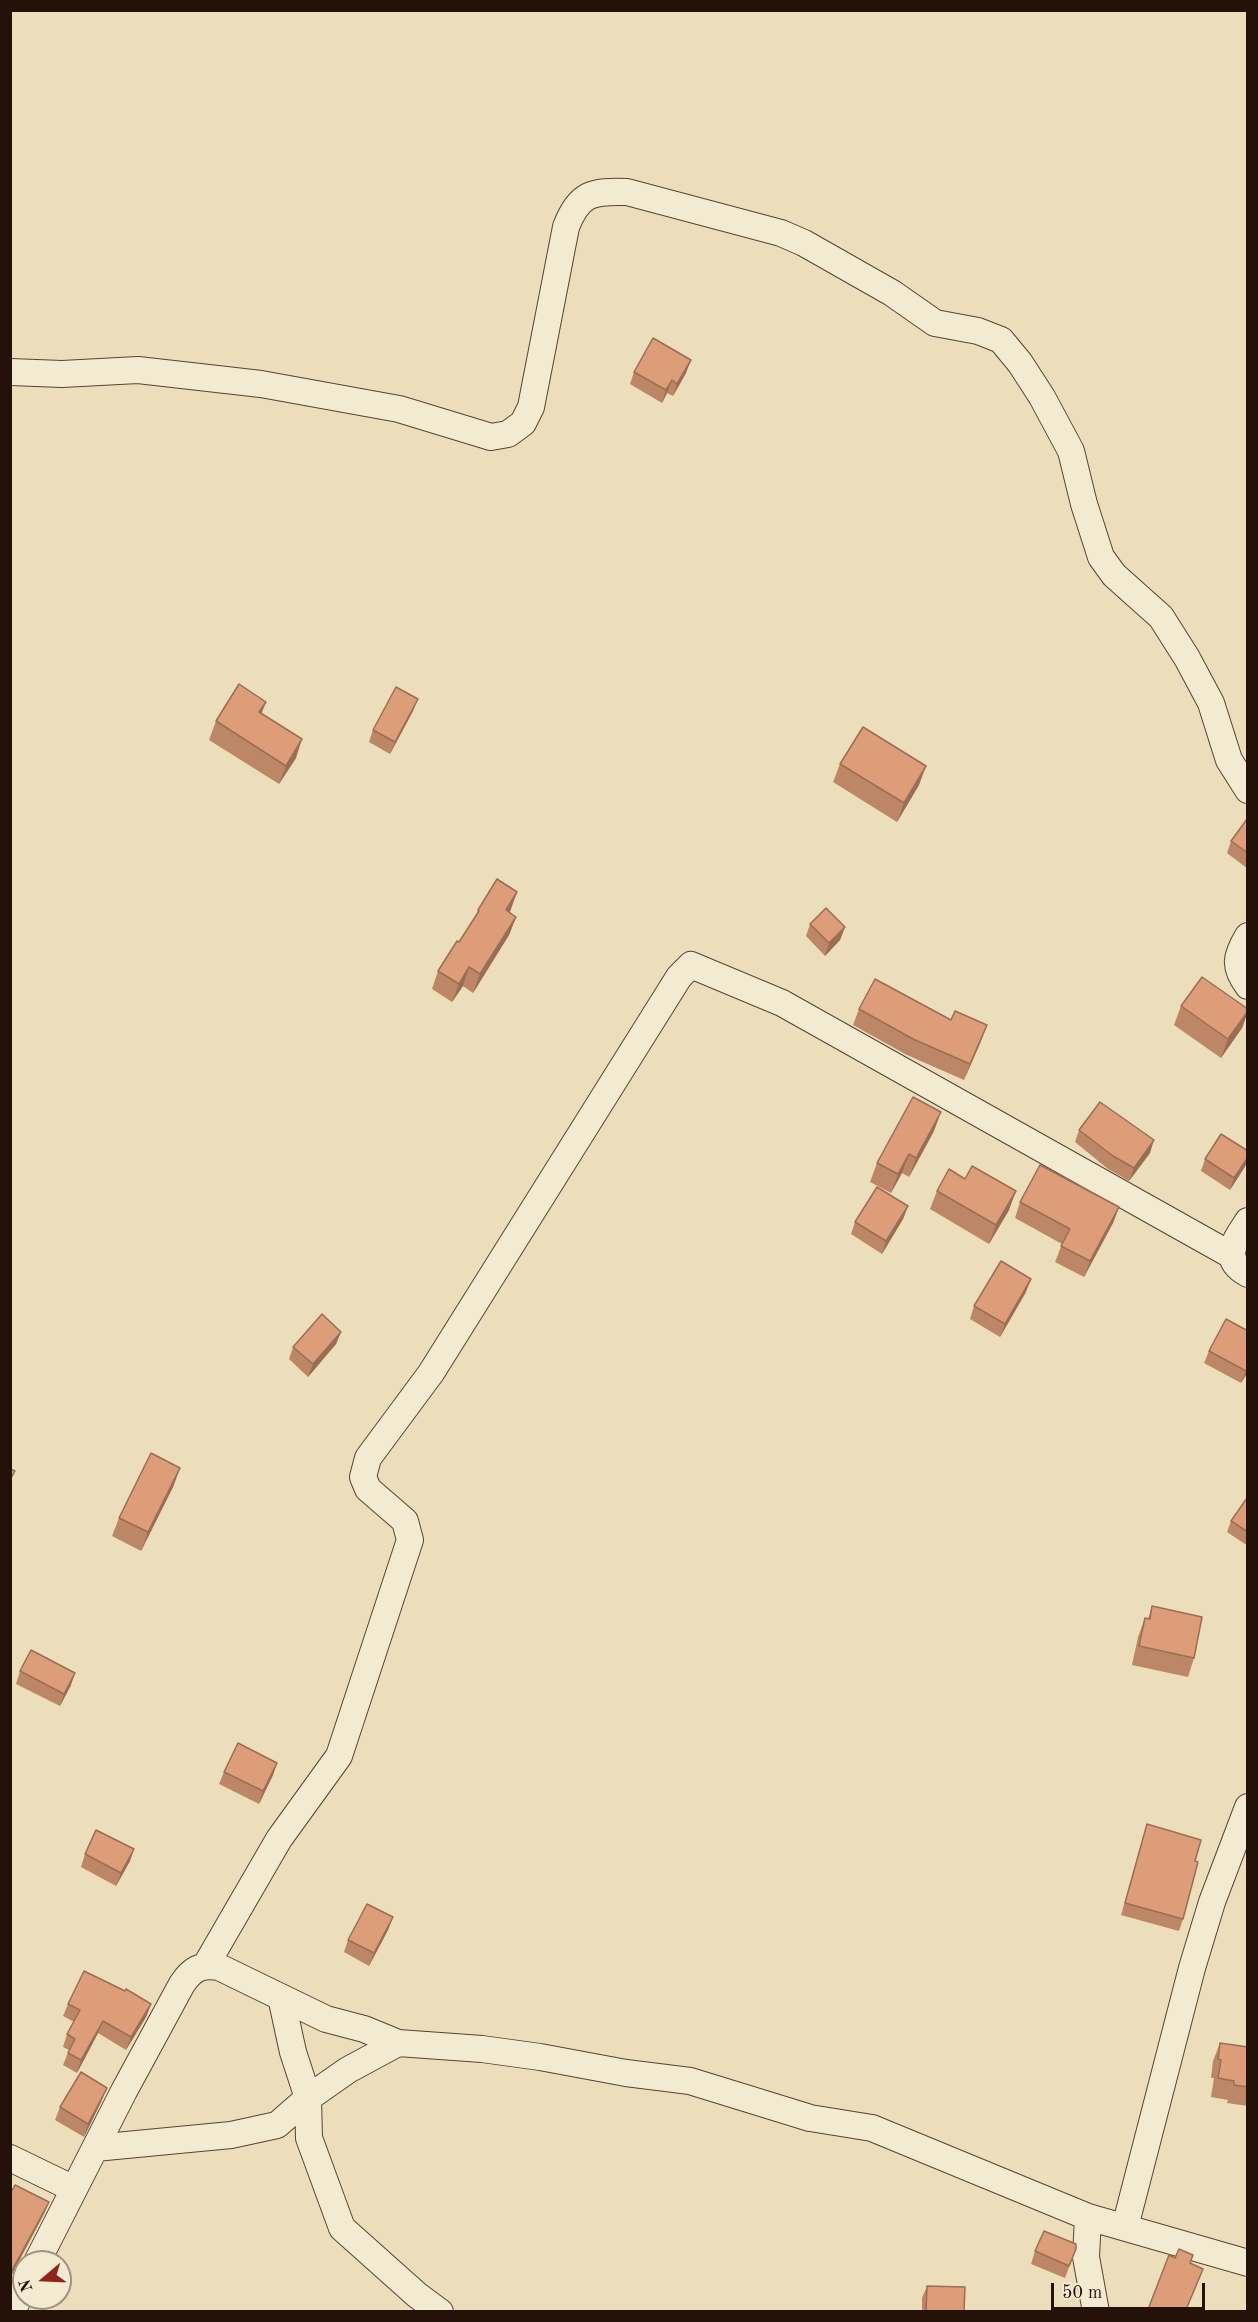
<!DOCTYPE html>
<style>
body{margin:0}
#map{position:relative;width:1258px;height:2322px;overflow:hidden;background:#ecdeba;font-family:"Old Standard TT",serif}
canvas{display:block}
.frame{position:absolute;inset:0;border:12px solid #241108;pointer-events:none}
.north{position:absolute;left:12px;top:2250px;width:60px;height:60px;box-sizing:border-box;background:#f3ead2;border:2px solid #a09381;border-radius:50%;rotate:251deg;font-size:16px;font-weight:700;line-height:24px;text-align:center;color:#241108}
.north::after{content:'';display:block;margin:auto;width:21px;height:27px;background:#8f2418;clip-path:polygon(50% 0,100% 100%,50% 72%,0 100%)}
.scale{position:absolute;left:1051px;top:2283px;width:154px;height:27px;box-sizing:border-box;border:3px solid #241108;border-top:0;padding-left:8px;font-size:18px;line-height:21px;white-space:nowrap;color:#241108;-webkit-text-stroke:4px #f3ead2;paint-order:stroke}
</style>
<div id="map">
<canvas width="1258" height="2322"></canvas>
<div class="frame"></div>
<div class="north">N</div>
<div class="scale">50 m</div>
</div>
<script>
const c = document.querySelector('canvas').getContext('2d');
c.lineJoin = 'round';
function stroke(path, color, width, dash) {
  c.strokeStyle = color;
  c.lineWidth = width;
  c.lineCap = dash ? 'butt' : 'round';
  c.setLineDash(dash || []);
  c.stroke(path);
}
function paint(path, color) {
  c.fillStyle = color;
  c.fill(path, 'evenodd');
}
const minor = new Path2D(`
 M10,372L62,374L138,370L261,384L399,409L491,437L508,434L523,423L531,407L566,227C579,193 592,191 627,192L781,233L804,243L892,293L935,323L978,331L1001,340L1020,363L1042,397L1071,451L1084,504L1101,557L1114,575L1161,617L1187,658L1211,703L1229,760L1248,790
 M1248,936C1236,956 1233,966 1248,986
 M1248,1221C1235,1241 1220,1259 1248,1274
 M206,1965L279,1839L339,1756L410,1540L405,1521L368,1489L363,1477L368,1458L431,1373L679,977L691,965L782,1003L1231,1255
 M281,1997L293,2052L308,2098L309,2138L342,2228L417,2295L440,2312
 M95,2148L231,2135L277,2125L308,2098L348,2070L398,2043
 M10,2158L74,2189
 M1088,2217L1086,2257L1096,2312
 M1125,2227L1192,1968L1212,1902L1248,1807
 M37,2262L124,2091L182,1984C192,1969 201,1964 219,1967L326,2019L364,2029L398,2043L482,2049L540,2057L626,2073L690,2081L810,2118L872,2128L1088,2217L1248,2263
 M12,2312L24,2287`);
stroke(minor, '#564434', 28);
stroke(minor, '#f3ead2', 26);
paint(new Path2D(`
 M634,372L686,373L673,396L667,393L662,403L630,384Z
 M413,711L390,754L369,742L373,730Z
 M262,714L296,758L279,784L209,740L216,721Z
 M840,764L919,785L897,822L833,782Z
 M1248,819V869L1227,853L1231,841Z
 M517,892L510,912L516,917L509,935L473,993L463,986L452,1002L432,989L438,971L459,942L474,919L478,910Z
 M810,924L845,927L840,940L825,956L806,936Z
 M1181,1006L1248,1009V1012L1242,1028L1221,1058L1174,1025Z
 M859,1009L981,1041L964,1080L907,1055L853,1025Z
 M1079,1130L1150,1153L1129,1181L1108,1169L1075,1142Z
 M934,1131L909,1177L902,1173L891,1193L870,1182L877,1163Z
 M1248,1151V1160L1246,1165L1230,1190L1201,1171L1205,1159Z
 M937,1191L1009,1210L989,1244L930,1209Z
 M1020,1202L1119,1207L1113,1223L1084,1277L1055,1262L1062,1244L1015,1218Z
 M908,1206L903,1219L882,1254L851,1234L855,1222Z
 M1026,1292L1000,1337L970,1319L974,1306Z
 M1248,1331V1372L1241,1383L1204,1363L1209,1351Z
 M341,1332L336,1344L308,1377L289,1359L293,1347Z
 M180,1468L173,1487L141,1551L112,1536L119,1518Z
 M1248,1498V1546L1227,1532L1231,1521Z
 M1152,1606L1194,1658L1188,1677L1132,1665L1138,1637L1145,1618L1148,1619Z
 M20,1671L71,1685L60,1706L16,1684Z
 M277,1763L273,1775L259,1804L219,1784L224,1772Z
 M1147,1824L1195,1861L1183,1919L1179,1931L1121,1915L1143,1837Z
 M85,1854L130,1861L116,1886L81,1867Z
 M393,1917L388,1930L369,1966L344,1952L348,1940Z
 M68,2004H151L146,2017L126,2050L98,2033L77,2073L63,2065L69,2050L63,2047L67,2034L74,2022L63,2016Z
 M1220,2043L1248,2047V2106L1227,2103L1228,2100L1211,2097L1214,2078H1211L1213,2061Z
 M102,2100L84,2137L55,2120L60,2107Z
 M1076,2249L1065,2278L1031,2264L1035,2251Z
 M927,2286L964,2312H922V2298Z`), '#bd8767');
paint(new Path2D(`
 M691,360L686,373L673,396L677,384Z
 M672,380L667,393L662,403L666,390Z
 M418,699L413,711L390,754L395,742Z
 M266,702L259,720V712Z
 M302,739L296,758L279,784L286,766Z
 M926,766L919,785L897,822L904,803Z
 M517,892L510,911L499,929L506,910Z
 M516,917L509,935L473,993L480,974Z
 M845,927L840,940L825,956L829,943Z
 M469,967L463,986L452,1002L459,984Z
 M1248,1011L1242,1028L1221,1058L1228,1039Z
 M987,1025L981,1041L964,1080L970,1064Z
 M941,1112L934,1131L909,1177L916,1158Z
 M1154,1140L1150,1153L1129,1181L1134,1168Z
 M909,1154L902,1173L891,1193L898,1174Z
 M1248,1157L1246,1165L1230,1190L1234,1178Z
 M1016,1191L1009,1210L989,1244L996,1225Z
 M908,1206L903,1219L882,1254L886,1241Z
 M1119,1207L1113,1223L1084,1277L1090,1261Z
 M1031,1279L1026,1292L1000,1337L1005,1324Z
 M341,1332L336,1344L308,1377L313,1364Z
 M1248,1368V1372L1241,1383L1246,1371Z
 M180,1468L173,1487L141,1551L148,1532Z
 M75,1673L71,1685L60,1706L64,1694Z
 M277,1763L273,1775L259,1804L263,1791Z
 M134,1849L130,1861L116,1886L121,1873Z
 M393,1917L388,1930L369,1966L374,1953Z
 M151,2004L146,2017L126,2050L131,2037Z
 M103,2021L98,2033L77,2073L81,2060Z
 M107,2088L102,2100L84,2137L88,2124Z
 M49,2202L44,2214L10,2278L11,2272Z`), '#9a6e54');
const building = new Path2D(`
 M653,338L691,360L677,384L672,380L666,390L634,372Z
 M239,684L266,702L259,712L302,739L286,766L216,721Z
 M396,687L418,699L395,742L373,730Z
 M863,727L926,766L904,803L840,764Z
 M1247,819H1248V853L1231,841Z
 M497,879L517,892L506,910L516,917L480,974L469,967L459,984L438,971L457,941L459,942L479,911L478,910Z
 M826,908L845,927L829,943L810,924Z
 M1202,977L1248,1009V1011L1228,1039L1181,1006Z
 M875,979L951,1020L955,1011L987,1025L970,1064L913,1039L859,1009Z
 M913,1097L941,1112L916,1158L909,1154L898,1174L877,1163Z
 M1100,1102L1154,1140L1134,1168L1113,1156L1079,1130Z
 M1221,1134L1248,1151V1157L1234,1178L1205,1159Z
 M1040,1165L1119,1207L1090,1261L1061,1246L1070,1229L1020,1202Z
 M972,1166L1016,1191L996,1225L937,1191L949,1169L965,1179Z
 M877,1187L908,1206L886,1241L855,1222Z
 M1001,1261L1031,1279L1005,1324L974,1306Z
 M322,1314L341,1332L313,1364L293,1347Z
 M1226,1319L1248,1331V1368L1246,1371L1209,1351Z
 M151,1453L180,1468L148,1532L119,1518Z
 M10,1469L15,1471L10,1480Z
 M1247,1498H1248V1532L1231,1521Z
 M1152,1606L1202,1617L1194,1658L1139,1646L1145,1618L1150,1619Z
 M31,1650L75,1673L64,1694L20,1671Z
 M238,1743L277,1763L263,1791L224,1772Z
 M1147,1824L1201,1840L1195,1861L1198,1862L1183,1919L1125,1903Z
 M96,1830L134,1849L121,1873L85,1854Z
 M367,1904L393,1917L374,1953L348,1940Z
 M84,1971L125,1991L126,1989L151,2004L131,2037L103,2021L81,2060L68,2053L75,2039L67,2034L80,2010L68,2004Z
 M1220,2043L1248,2047V2087L1234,2085V2081L1218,2078L1221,2060L1218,2059Z
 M81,2072L107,2088L88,2124L60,2107Z
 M15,2185L49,2202L11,2272H10V2194Z
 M1044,2231L1076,2244V2249L1069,2266L1035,2251Z
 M1179,2249L1193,2255L1190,2263L1203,2269L1185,2312H1147L1169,2255L1175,2258Z
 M927,2286L965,2287L964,2312H926Z`);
paint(building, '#dc9d78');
stroke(building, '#9a6e54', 1.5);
</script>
